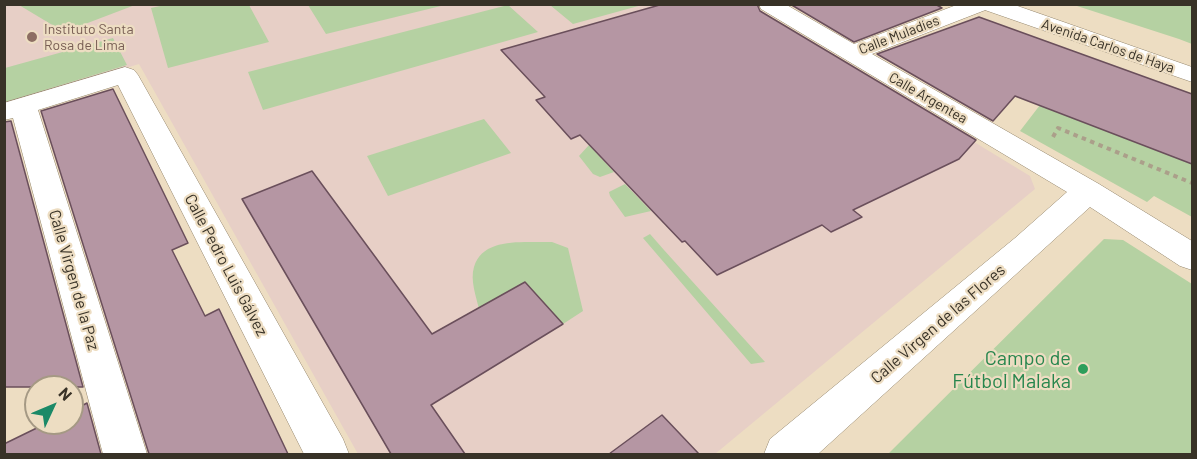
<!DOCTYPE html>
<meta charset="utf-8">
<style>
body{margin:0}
#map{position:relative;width:1197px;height:459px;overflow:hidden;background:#edddc2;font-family:Barlow,sans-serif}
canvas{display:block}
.frame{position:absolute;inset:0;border:6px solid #383227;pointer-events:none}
.north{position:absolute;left:24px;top:375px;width:60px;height:60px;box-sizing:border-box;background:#edddc2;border:2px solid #a59984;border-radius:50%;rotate:46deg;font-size:16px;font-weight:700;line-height:24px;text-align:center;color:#383227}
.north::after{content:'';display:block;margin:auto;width:21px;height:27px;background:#1b8967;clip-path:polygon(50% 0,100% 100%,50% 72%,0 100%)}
</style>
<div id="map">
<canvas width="1197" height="459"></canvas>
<div class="frame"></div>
<div class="north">N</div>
</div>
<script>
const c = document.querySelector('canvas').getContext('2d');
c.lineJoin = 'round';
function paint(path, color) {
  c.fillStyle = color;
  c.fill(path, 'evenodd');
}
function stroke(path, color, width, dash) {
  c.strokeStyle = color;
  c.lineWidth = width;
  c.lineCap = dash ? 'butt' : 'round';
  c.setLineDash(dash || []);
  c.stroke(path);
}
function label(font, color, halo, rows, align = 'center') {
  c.font = font + ' Barlow,sans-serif';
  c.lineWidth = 4.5;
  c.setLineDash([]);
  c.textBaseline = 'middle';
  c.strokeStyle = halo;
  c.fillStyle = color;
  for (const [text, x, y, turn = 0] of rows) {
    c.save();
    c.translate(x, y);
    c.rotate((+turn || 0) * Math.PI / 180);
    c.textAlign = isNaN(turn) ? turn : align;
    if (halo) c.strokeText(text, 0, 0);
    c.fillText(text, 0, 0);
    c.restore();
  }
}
paint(new Path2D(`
 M5,5H749L1030,176L1035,189L715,454H358L139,64L5,105Z`), '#e7cfc6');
paint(new Path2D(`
 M169,4L249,5L269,42L168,68L151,8Z
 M19,5H135L64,32Z
 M308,5H445L326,34Z
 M508,5L538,32L263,110L248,72Z
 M550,5H642L573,24Z
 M1074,5H1192V44L1179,39Z
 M113,38L127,65L5,102V68Z
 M1040,105L1192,164V217L1154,196L1147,202L1020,131Z
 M484,119L511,153L388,196L367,156Z
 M589,145L614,172L600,177L593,174L579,156Z
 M625,184L651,211L625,217L610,196L609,192Z
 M650,234L664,250L765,362L751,364L643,238Z
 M1104,239L1123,240L1192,284V454H888Z
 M552,242L568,248L583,311L563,324L525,282L479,309C476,296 470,280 474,267C483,236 526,243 552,242Z`), '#b5d1a2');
const building = new Path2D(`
 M663,4H757L760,11L976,140L959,159L853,210L862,217L831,232L822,225L717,275L685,241L682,242L580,135L571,139L536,100L545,97L501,50Z
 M790,4H935L942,8L854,42Z
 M979,17L1192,94V164L1015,96L993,121L877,54Z
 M113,89L188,243L172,250L205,316L219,309L288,454H149L41,111Z
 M11,121L83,387H4V122Z
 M312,171L432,334L525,282L563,324L431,405L465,454H391L242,199Z
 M87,403L101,454H4V444L47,423H72V411Z
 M662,415L699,454H609Z`);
paint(building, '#b596a3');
stroke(building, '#6a4f5b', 1.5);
const minor = new Path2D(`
 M759,4H785L854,44L959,4H990L988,9L872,54L1099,184L1192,241V270L1180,266L1090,207L818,454H764L770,439L1015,238L1067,192L761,9Z
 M125,67L134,70L138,75L343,439L349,454H304L118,85L38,110L147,454H103L13,118L4,120V103Z`);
const primary = new Path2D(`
 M980,4H1012L1192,67V82L982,9Z`);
stroke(minor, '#94866d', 1);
stroke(primary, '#94866d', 1);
stroke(new Path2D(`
 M1053,137L1058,128L1192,183`), '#ab9f8a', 4, [4.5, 4.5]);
paint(minor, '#fff');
paint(primary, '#fff');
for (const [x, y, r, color] of [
 [32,37,6,"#8d6e63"],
 [1083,369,6,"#2e9e5b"]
]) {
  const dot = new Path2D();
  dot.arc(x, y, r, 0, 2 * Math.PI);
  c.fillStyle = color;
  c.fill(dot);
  stroke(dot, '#edddc2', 2);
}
label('14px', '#785e54', '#edddc2', [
 ["Instituto Santa",44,29],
 ["Rosa de Lima",44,45]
], 'left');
label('14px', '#383227', '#edddc2', [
 ["Calle Muladíes",899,35,-21],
 ["Avenida Carlos de Haya",1108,46,19],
 ["Calle Argentea",928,98,30]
]);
label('16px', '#383227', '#edddc2', [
 ["Calle Pedro Luis Gálvez",226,265,62],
 ["Calle Virgen de la Paz",74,280,74],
 ["Calle Virgen de las Flores",938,324,-41]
]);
label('20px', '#27864d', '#edddc2', [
 ["Campo de",1071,358],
 ["Fútbol Malaka",1071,381]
], 'right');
</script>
